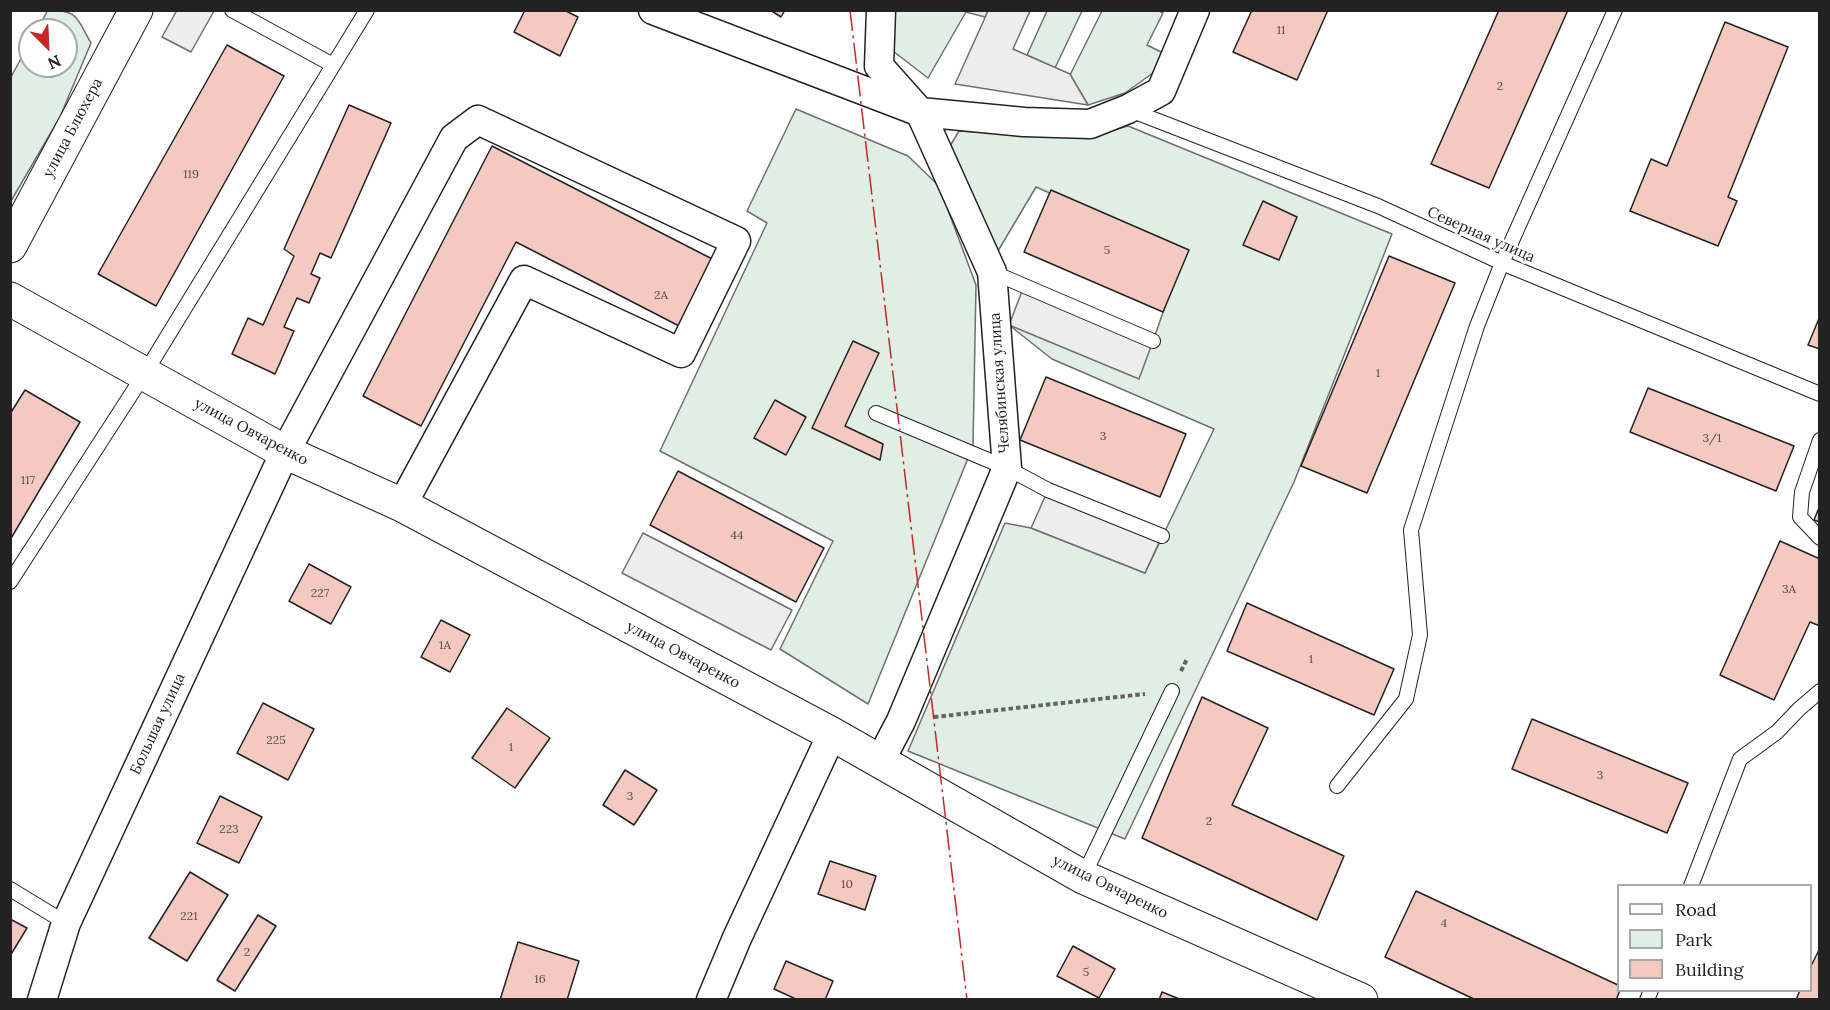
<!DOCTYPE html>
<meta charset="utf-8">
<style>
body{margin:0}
#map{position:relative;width:1830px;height:1010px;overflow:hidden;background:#fff;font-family:Lora,serif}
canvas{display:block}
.frame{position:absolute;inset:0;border:12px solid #222;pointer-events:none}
.legend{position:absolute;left:1617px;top:884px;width:195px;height:108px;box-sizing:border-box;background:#fff;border:2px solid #a7a7a7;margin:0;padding:8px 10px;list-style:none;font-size:18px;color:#222}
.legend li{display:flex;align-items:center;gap:12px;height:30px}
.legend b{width:30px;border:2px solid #a7a7a7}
.north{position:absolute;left:18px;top:18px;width:60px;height:60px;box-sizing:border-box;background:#fff;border:2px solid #a7a7a7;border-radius:50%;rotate:156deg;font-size:16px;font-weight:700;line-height:24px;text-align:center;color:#222}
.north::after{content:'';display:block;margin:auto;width:21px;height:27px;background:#c62828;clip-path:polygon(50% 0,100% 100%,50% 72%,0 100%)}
</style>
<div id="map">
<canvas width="1830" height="1010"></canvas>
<div class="frame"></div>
<ul class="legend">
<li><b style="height:8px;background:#fff"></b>Road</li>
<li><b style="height:16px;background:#e0efe3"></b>Park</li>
<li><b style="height:16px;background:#f3c9c0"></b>Building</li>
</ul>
<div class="north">N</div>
</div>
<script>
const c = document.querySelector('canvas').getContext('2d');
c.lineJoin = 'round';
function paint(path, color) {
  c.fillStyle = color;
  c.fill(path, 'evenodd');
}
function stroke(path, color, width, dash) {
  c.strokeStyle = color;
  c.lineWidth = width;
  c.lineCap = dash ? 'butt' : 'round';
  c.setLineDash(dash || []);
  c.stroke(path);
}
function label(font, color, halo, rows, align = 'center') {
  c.font = font + ' Lora,serif';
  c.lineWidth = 4.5;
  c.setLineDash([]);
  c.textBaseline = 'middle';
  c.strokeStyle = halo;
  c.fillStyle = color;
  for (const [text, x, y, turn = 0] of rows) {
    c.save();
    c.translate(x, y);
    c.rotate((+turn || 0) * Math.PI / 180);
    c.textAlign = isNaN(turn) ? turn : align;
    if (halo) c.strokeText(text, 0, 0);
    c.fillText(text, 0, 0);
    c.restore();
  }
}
const green = new Path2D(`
 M48,10C79,10 77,19 91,43L60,117L11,201V77L30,42V66H66V30H37Z
 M1157,10L1163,13L1147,45L1165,54L1157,70L1125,93L1088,105L1070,75L1102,11Z
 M891,11H988L985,17L966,12L928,78L889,48Z
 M1047,11H1082L1055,68L1027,55Z
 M796,109L908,156L939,186L976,285L973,446L868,704L780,649L833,541L660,451L767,223L747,211Z
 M1128,126L1392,234L1294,482L1125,839L908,751L1005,523L1031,528L1145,573L1214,429L1052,359L1009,325L1153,341L1184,252L1036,187L995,256L950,146L959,131L1085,138Z`);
paint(green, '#e0efe3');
stroke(green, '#6f6f6f', 1.5);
const parking = new Path2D(`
 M177,10L214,11L191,52L162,37Z
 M988,11H1030L1013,49L1070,74L1088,105L955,84Z
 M1024,286L1153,341L1139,379L1009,325Z
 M1048,490L1162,536L1145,573L1031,528Z
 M643,533L792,610L771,650L622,573Z`);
paint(parking, '#ededed');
stroke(parking, '#6f6f6f', 1.5);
const building = new Path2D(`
 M525,10H564L578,17L560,56L514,32Z
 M770,10H785L781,17Z
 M1252,10H1328L1297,80L1233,52Z
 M1499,10H1568L1489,188L1431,164Z
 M1725,22L1788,47L1728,197L1737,201L1718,246L1630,211L1651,159L1667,166Z
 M227,45L284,76L156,306L98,274Z
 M349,105L391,123L331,258L320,253L311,274L320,278L309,303L297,298L284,327L294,331L275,374L232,354L248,318L263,325L294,256L284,249Z
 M492,146L720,263L685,329L516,242L421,426L363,396Z
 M1051,190L1189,250L1163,312L1024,252Z
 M1263,201L1297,217L1279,260L1243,245Z
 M1389,256L1455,283L1367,493L1301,466Z
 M1820,316V349L1808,345Z
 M853,341L879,353L845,426L883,444L880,460L812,428Z
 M1046,377L1186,434L1160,497L1020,440Z
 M1648,388L1794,446L1776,491L1630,432Z
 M25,390L80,422L10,540V414Z
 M775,400L806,417L786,455L754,438Z
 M678,471L824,548L796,602L650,525Z
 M1820,505V522L1814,520Z
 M1780,541L1820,559V626L1810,622L1774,700L1720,675Z
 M309,564L351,587L331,624L289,601Z
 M1247,603L1394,669L1374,715L1227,651Z
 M441,620L470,635L450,672L421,657Z
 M1202,697L1268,728L1232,805L1344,856L1317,920L1142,838Z
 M263,703L314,729L288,780L237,753Z
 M507,708L550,738L515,788L472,758Z
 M1532,719L1688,783L1667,833L1512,769Z
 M625,770L657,790L634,825L603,805Z
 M220,796L262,817L239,863L197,843Z
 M830,861L876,876L865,910L818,894Z
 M190,872L228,895L187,961L149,938Z
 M1416,891L1618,985V990H1620L1616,1000H1476L1385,957Z
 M258,915L276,926L235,991L217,980Z
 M10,919L27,928L10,956Z
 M518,942L579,961L567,1000H500Z
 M1073,946L1115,969L1099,998L1057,976Z
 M1820,948V1000H1796L1800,990H1810V968Z
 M786,961L833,981L825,1000H798L774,989Z
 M1162,992L1182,1000H1159Z`);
paint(building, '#f3c9c0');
stroke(building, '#222', 1.5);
const service = new Path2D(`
 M232,10L333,65
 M1130,110L1378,206L1502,263L1820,394
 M992,272L1153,341
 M876,413L1007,468L1048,490L1162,536
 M1820,440L1802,492L1800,517L1820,538
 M10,582L145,373L367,10
 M1337,786L1406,699L1420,635L1411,530L1477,326L1502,263L1615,10
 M1083,877L1172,691
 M1691,886L1740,759L1777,732L1799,709L1820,691
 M10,889L66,923
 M1647,1000L1651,990`);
const minor = new Path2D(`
 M653,10L920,112L1024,122L1090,124L1128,109L1161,91L1195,10
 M880,761L901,721L1007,468L992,272L920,112L879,66L881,10
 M42,1000L66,923L285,452L454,138L478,120L736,241L681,353L524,280L402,505
 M711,1000L737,938L832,734`);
const tertiary = new Path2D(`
 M10,299L285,452L402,505L832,734L1083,877L1361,1000`);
const secondary = new Path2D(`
 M10,246L136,10`);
stroke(service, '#222', 16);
stroke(minor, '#222', 31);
stroke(tertiary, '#222', 35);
stroke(secondary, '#222', 35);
stroke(new Path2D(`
 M1181,671L1187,659
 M934,717L1145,694`), '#646464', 4, [4.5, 3]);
stroke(service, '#fff', 14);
stroke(minor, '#fff', 28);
stroke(tertiary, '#fff', 33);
stroke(secondary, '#fff', 33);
stroke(new Path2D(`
 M850,10L967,1000`), '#c62828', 1.5, [21, 4.5, 3, 4.5]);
label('12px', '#564c4a', null, [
 ["11",1281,31],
 ["2",1500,87],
 ["119",191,175],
 ["5",1107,251],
 ["2А",661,296],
 ["1",1378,374],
 ["3",1103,437],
 ["3/1",1712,439],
 ["117",28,481],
 ["44",737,536],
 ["3А",1789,590],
 ["227",320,594],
 ["1А",445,646],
 ["1",1311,660],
 ["225",276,741],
 ["1",511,748],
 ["3",1600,776],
 ["3",630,797],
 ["2",1209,822],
 ["223",229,830],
 ["10",847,885],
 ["221",189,917],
 ["4",1444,924],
 ["2",247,953],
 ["5",1086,973],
 ["16",540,980]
]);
label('15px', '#222', '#fff', [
 ["улица Блюхера",73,128,-62],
 ["Северная улица",1481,235,24],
 ["Челябинская улица",1000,383,-94],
 ["улица Овчаренко",251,432,28],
 ["улица Овчаренко",683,655,28],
 ["Большая улица",158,724,-65],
 ["улица Овчаренко",1110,887,26]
]);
</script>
